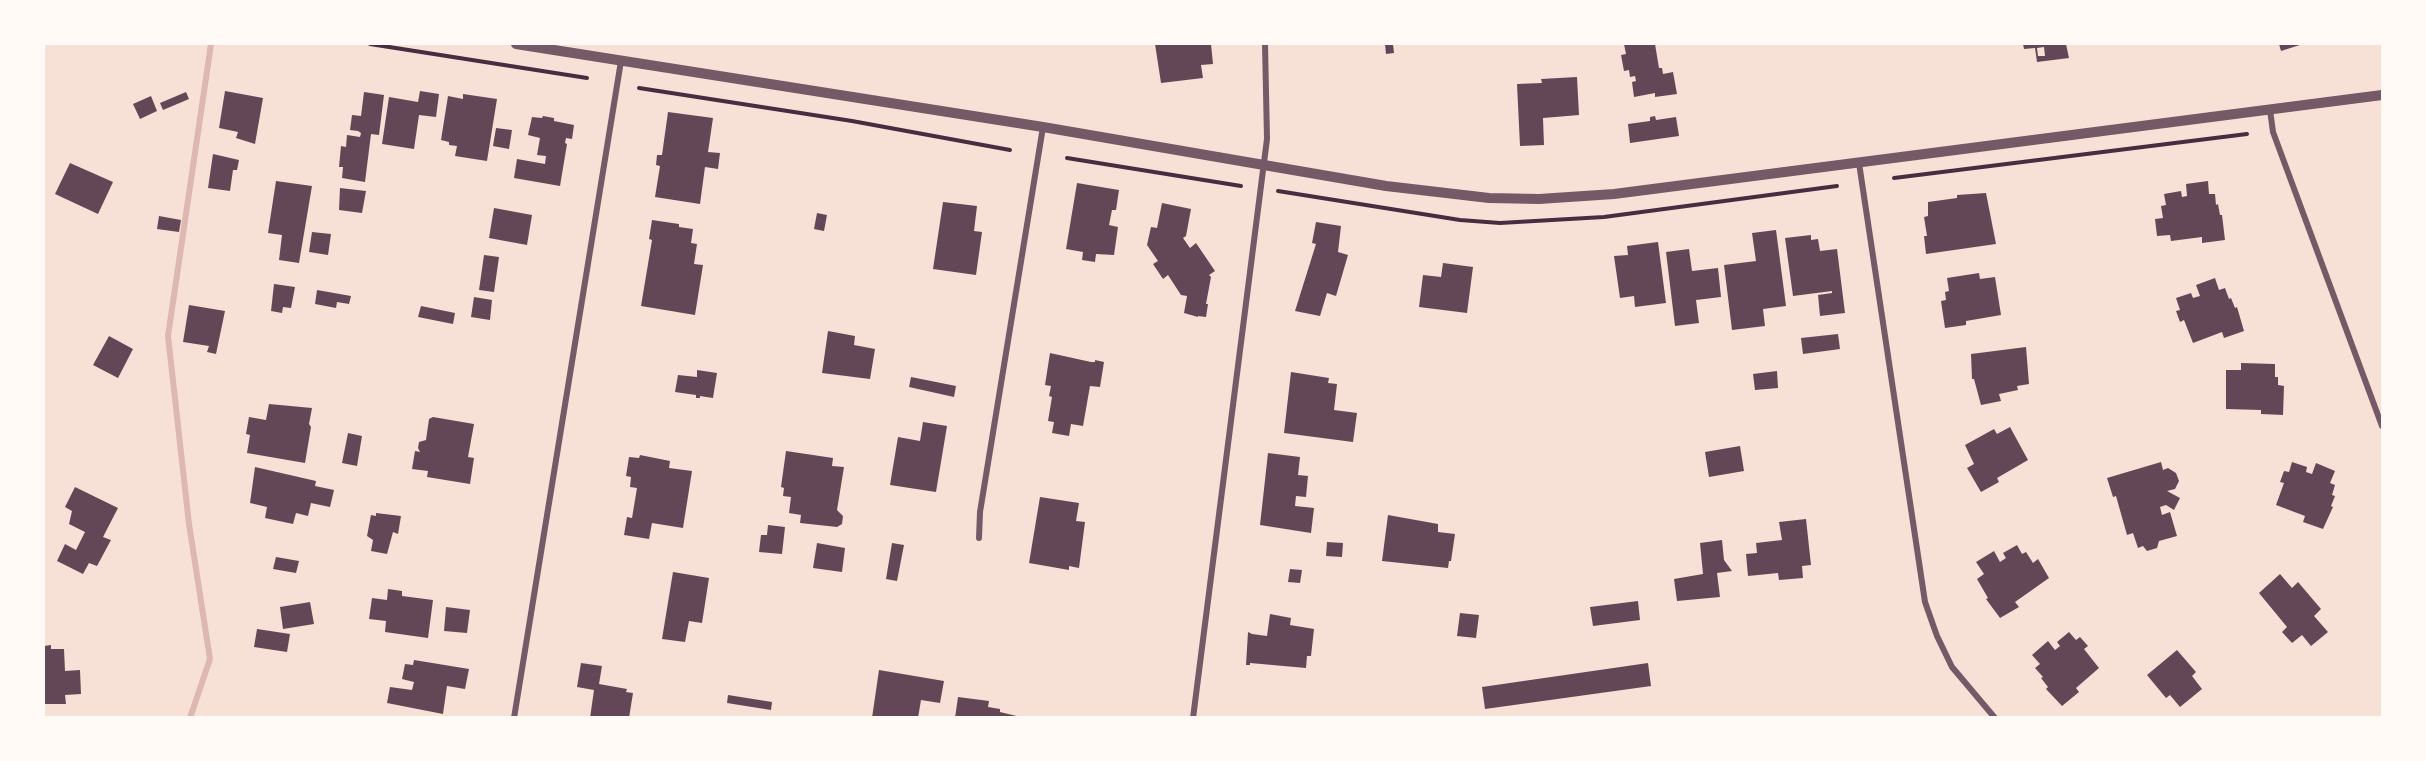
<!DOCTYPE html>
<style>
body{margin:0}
#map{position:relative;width:2426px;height:761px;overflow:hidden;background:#f7e1d7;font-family:Inter,sans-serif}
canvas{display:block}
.frame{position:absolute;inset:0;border:45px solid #fffaf5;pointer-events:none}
</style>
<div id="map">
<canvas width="2426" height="761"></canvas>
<div class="frame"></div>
</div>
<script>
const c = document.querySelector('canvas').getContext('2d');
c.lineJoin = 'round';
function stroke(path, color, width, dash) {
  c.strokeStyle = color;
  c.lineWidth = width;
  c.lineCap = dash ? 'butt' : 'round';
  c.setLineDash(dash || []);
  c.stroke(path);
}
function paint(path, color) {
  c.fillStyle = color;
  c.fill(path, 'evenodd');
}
stroke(new Path2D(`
 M190,718L210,659L189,524L168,336L211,44`), '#dcb8b0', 6);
paint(new Path2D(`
 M1155,44H1211L1213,64L1201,65L1203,78L1161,83Z
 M1385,44H1393L1394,53L1386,54Z
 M1624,44H1655L1659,68H1662L1663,74L1673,72L1677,94L1655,97V93L1634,97L1632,82L1636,81L1635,76L1630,77L1629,70L1624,71L1621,55L1626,54Z
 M2023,44H2066L2069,58L2037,62L2035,48L2024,49ZM2044,47L2045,56H2038L2037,48Z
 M2279,44H2303L2281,51Z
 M1577,77L1579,115L1543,118L1544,145L1520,146L1517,84L1542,83L1541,79Z
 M225,91L263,98L255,144L236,138L238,132L219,128Z
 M420,91L439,94L436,117L419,115L414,149L382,144L389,97L418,102Z
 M186,92L189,99L163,110L160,103Z
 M364,92L384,95L379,135L371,134L365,182L342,178L343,167H339L341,146L346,147L347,135L360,137L361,133L358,131L350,130L352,115L361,116Z
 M463,94L497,99L487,161L455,156L457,146L449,145V142L441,140L448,96L463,99Z
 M151,96L157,111L140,119L133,104Z
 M668,112L713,118L708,152L720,153L718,169L705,167L700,204L655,197L660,166L656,165L657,155H662Z
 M543,116L554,118V121L574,125L572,139L566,138L565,143L567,144L560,186L514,178L517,159L545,164L546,156L537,155L540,138L528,135L532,117L542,118Z
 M1655,116L1656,120L1676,117L1679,136L1630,143L1628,124L1650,121V117Z
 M496,128L512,130L509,149L493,146Z
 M213,154L239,160L237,170H233L230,191L208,188Z
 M70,163L113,182L98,214L55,194Z
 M276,181L312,186L299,263L279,260L282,235L268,233Z
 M2208,181L2209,194H2215L2216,205L2218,204L2220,215H2222L2225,240L2202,243V237L2171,241L2170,235L2157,236L2155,219L2163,218L2161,206L2166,205L2164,194L2181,191L2182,197L2187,196L2186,184Z
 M1077,183L1119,190L1116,210H1112L1109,225L1118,227L1114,255L1096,254L1095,262L1082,260L1083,252L1066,249Z
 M340,188L366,191L362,213L339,210Z
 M1986,193L1996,244L1926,254L1924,236H1927L1924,217L1928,216V202L1957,198V195Z
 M943,202L977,206L974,231L982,232L976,275L933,269Z
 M1162,203L1191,209L1186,236L1183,238L1190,248L1196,243L1215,271L1209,275L1211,277L1206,304H1208L1206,317L1198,316V317L1184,313L1187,296L1181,295L1168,275L1163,279L1153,264L1158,261L1147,245L1151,227L1157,228Z
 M494,208L532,215L527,245L489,238Z
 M817,213L827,215L824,231L814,229Z
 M159,216L181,220L179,232L157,229Z
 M652,220L679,224V227L693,229L691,243L697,244L694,264L703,265L695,315L641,306L652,240L649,239Z
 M1316,222L1341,226L1338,252L1348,255L1336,296L1327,293L1320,316L1295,311L1316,244L1312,243Z
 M1776,230L1786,306L1763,309L1765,326L1732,330L1724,265L1756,261L1752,233Z
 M312,232L331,234L328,255L309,252Z
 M1811,235V240L1818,239L1820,251L1837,249L1845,313L1820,316L1818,295L1832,293V291L1793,296L1785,238Z
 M1658,242L1666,303L1635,307L1634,296L1620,298L1614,256L1628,255L1627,246Z
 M1689,249L1692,271L1718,268L1721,297L1696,300L1699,323L1675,326L1666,252Z
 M484,255L499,257L494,292L479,290Z
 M1443,263L1473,267L1467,313L1419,307L1423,275L1441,277Z
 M1979,273L1980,279L1995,277L2001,315L1966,321V325L1945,328L1941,301L1946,300L1945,292L1949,291L1947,278Z
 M2215,278L2219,290L2225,288L2229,299L2231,298L2235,308L2237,307L2244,331L2224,338L2222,332L2193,343L2184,320L2180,322L2176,311L2180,310L2176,298L2191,293L2193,298L2200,296L2196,285Z
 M274,284L295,287L291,308L283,307L282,313L271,311Z
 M317,290L351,296L349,304L337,302L336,308L315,304Z
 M474,297L492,300L490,320L471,317Z
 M189,305L225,311L216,354L207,352L209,346L183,342Z
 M421,306L455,313L453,324L418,317Z
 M828,331L855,336L854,345L875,349L870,379L822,373Z
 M1838,334L1840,349L1803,354L1801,338Z
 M109,336L133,349L118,378L93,365Z
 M2026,347L2029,384L2017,386L2018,390L1999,394L2001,401L1981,405L1974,379H1972L1971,354Z
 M1050,353L1091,362H1095V360L1104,362L1100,387L1090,386L1083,426L1071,424L1069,436L1052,433L1054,422L1048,421L1052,397L1049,396L1051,386L1045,385Z
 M2241,363L2275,364V377H2278V385L2284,386L2283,415L2261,414V410L2226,409V370H2241Z
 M697,370L717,373L713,398L700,396V398H696V395L675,392L678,375L697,377Z
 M1777,371L1778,388L1755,390L1753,374Z
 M1291,372L1329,378L1328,383L1337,384L1334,410L1357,413L1353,442L1284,433Z
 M911,377L956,386L954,397L909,387Z
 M269,404L312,408L309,424L311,427L305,463L247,453L250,435L246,434L249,417L266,420Z
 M433,417L474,424L468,457L474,458L470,484L427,477L428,471L412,469L415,451L420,452L418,448L419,442L426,440L429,419Z
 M923,422L947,426L936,492L890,485L898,437L920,441Z
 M2010,427L2028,460L1997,478L1999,482L1981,492L1967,468L1974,464L1965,445L1994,429L1997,434Z
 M348,433L362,436L357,466L342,463Z
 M1740,446L1744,471L1709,477L1705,452Z
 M786,451L833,458L832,466L844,467L837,510L843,516L842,524L837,527L800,523L801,515L789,513L791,497L783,496L784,488L781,487Z
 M1268,453L1300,457L1298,475L1308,476L1306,497L1296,496L1295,506L1314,508L1311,533L1260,525Z
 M640,455L670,461L669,468L692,471L683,528L652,523L649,539L624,535L627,517L632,518L637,488L630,487L631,477L626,476L629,457L639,458Z
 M2161,462L2163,470L2168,468L2176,473L2179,481L2175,489L2167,491L2180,498L2174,510L2166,505L2160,507L2162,515L2170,512L2177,536L2159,541L2157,548L2147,551L2143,546L2138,548L2133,533L2127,535L2116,496L2113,497L2107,478Z
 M2292,462L2307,467L2306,472L2312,474L2316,463L2335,471L2330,483L2335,485L2332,495L2335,496L2331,506L2333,507L2323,529L2303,522L2305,516L2276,505L2284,483L2280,482L2284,471L2289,472Z
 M255,467L316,481L315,486L334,490L330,507L311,503L308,516L296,513L293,524L265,518L267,507L250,503Z
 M75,487L118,508L103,537L111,540L97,566L89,563L83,574L57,561L65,544L76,550L85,532L69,524L72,511L65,507Z
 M1040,497L1079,503L1076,521L1085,522L1079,568L1069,566V570L1029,563Z
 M376,513L401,516L398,534L393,532L387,554L371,551L373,540L367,536L371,515L376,516Z
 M1388,515L1438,524V532L1455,534L1451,561H1449L1448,568L1382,561Z
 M1806,519L1811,565L1802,566L1803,578L1779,580L1778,573L1748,576L1746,554L1757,553L1756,543L1782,540L1779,522Z
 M768,525L785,527L782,554L759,552L761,535H767Z
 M1722,540L1724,560L1732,571L1717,573L1720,597L1677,601L1674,579L1703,574L1700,543Z
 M1327,542L1343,543L1342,557L1326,556Z
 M817,543L845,548L842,572L813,568Z
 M892,543L904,545L897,581L886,579Z
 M2017,545L2022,554L2026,552L2033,563L2038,559L2049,578L2015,602L2019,607L2000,618L1986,599L1988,598L1977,579L1984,574L1976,562L1994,551L2000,562L2006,558L2003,553Z
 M276,557L299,561L296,573L273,569Z
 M1290,569L1302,570L1300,583L1288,582Z
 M673,572L709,578L702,623L689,621L685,642L662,639Z
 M2280,574L2292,588L2298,582L2321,609L2314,616L2328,632L2311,646L2302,635L2292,643L2282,632L2287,627L2259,593Z
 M388,589L402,591V596L433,600L428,638L385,632L386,621L369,619L372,598L387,600Z
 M1638,601L1640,620L1593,626L1590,607Z
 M310,602L314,624L283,629L280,607Z
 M446,607L470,610L467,633L444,631Z
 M1460,613L1479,615L1476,638L1457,636Z
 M1270,614L1291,618L1290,625L1314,629L1311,656H1307L1306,668L1250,663V665H1246L1248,632L1252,634L1267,636Z
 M257,629L290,634L287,652L254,647Z
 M2069,632L2076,640L2080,637L2088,646L2084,649L2099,668L2076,688L2079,692L2062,706L2046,689L2048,687L2041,678L2043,677L2035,668L2040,664L2032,655L2048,641L2055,650L2060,646L2057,642Z
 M51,645V649H64L65,671L80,670L81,694L65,695L66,704H44V646Z
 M2177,650L2196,672L2192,676L2202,689L2180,707L2170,695L2166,698L2147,675Z
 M414,660L469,669L465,689L447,686L443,714L387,703L390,687L412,690L414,682L402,679L405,664L413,665Z
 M581,663L602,666L599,684L627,689L626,692L633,693L629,718H590L594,690L577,687Z
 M1648,663L1651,686L1485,709L1482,687Z
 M879,670L944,681L940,703L921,700L918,718H872Z
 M728,695L772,702L771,710L727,703Z
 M958,697L989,701L988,707L1000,709V712L1025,718H955Z`), '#644757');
stroke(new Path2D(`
 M370,44L587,78
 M639,88L852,121L1010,150
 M1067,158L1241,186
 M1894,178L2247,134
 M1278,191L1460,220L1500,223L1604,217L1837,186`), '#4a2c40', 4);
stroke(new Path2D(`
 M2270,110L2273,132L2382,426
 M1859,163L1925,602L1937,636L1952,667L1995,718
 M979,538L980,512L1043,127
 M514,718L621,61
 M1193,718L1267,139L1265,44`), '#755966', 6);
stroke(new Path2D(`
 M516,44L1043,127L1386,186L1489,198L1539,199L1614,194L2382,95`), '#755966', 10);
</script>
